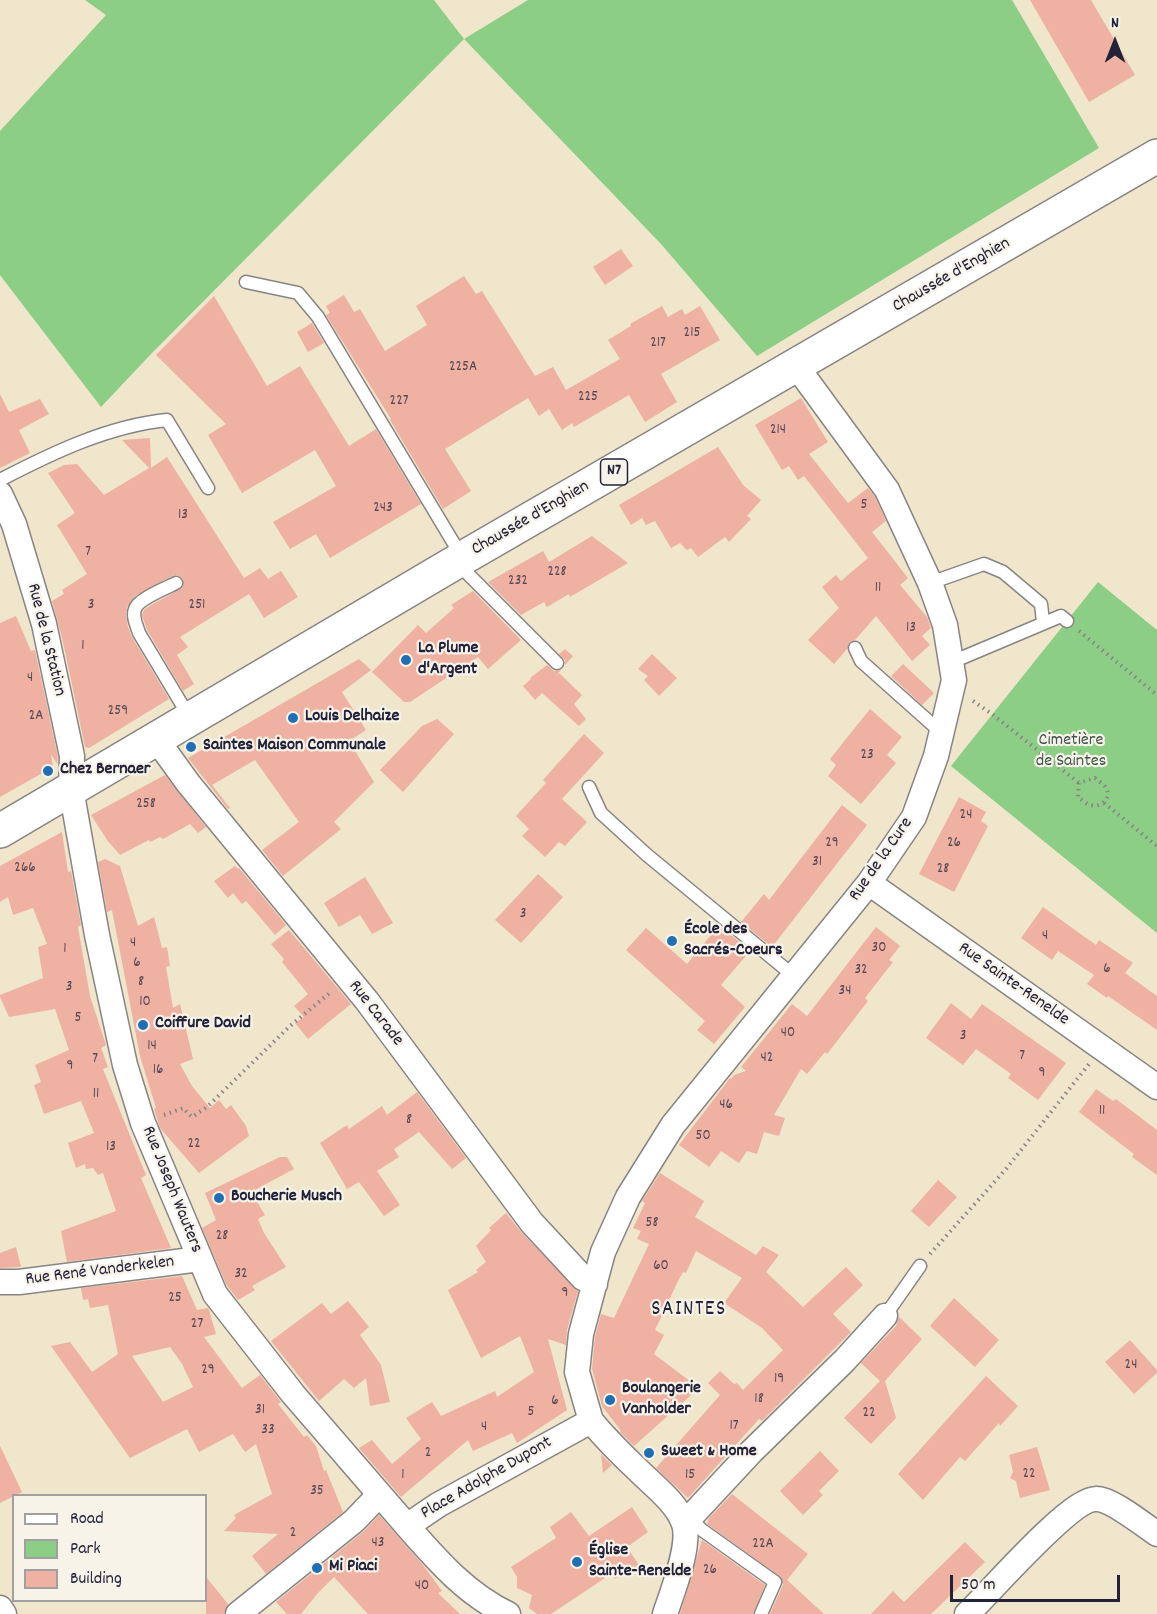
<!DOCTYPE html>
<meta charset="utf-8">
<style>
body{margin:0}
#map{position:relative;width:1157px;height:1614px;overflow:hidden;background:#efe6cc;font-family:Dekko,sans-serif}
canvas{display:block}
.legend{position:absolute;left:12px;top:1494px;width:195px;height:108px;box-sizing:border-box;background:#f7f3e8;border:2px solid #a29fa3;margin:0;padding:8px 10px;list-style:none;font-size:18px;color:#22223b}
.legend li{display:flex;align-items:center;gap:12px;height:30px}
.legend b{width:30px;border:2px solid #a29fa3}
.north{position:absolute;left:1085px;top:12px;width:60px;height:60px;-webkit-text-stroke:4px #f7f3e8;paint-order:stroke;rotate:0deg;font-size:16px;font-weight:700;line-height:24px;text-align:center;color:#22223b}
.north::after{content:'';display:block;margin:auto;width:21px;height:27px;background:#22223b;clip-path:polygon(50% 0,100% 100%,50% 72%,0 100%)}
.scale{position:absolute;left:950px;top:1575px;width:170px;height:27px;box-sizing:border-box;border:3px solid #22223b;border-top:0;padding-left:8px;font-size:18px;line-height:21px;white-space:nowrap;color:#22223b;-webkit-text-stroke:4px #f7f3e8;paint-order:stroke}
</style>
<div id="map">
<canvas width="1157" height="1614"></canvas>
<ul class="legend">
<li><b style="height:8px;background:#fff"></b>Road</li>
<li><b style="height:16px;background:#8cce85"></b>Park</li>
<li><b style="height:16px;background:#eeb1a2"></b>Building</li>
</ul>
<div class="north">N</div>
<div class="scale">50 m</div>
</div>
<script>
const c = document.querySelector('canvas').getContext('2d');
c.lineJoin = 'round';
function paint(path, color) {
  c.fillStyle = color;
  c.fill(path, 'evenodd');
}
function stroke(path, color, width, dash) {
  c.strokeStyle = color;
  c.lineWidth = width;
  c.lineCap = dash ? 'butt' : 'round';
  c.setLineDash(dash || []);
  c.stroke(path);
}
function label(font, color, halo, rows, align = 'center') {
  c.font = font + ' Dekko,sans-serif';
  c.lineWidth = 4.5;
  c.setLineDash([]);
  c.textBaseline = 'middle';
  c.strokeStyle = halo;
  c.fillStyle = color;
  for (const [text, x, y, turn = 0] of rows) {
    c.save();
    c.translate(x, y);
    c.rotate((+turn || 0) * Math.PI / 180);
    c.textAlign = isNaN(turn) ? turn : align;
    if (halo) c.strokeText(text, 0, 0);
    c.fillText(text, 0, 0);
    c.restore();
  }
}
paint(new Path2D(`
 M85,0H434L464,39L528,0H1012L1099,148L757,356L661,244L464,39L152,353L101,407L0,275V131L106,15Z
 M1098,582L1157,630V933L951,766Z`), '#8cce85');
paint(new Path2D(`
 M1030,0H1091L1135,75L1089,102Z
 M621,249L633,266L605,285L593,267Z
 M464,276L476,294L482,291L535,376L553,367L566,390L620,359L608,340L631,326L630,324L662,306L668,317L682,309L685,315L700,306L720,340L661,374L677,402L645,422L629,395L574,427L572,423L562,430L549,409L539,416L528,398L445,449L471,491L443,509L390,420L391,419L326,315L330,313L326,306L344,295L354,312L360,309L385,351L427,325L416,306Z
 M214,296L267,386L300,366L349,446L376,429L421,504L330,558L316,534L290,549L273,522L336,486L315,450L242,493L208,435L226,424L156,355Z
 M312,323L324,343L308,352L297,332Z
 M0,394L9,412L40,399L49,414L19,430L30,453L0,468Z
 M801,398L828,442L809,454L848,503L868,488L875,497L886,521L872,532L908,578L900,585L927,617L931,628L922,636L930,645L912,661L876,616L855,640L849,643L847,649L834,664L808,640L839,608L822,587L836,575L841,581L868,558L804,476L798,480L789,466L782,470L755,425Z
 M150,438L151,468L167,457L244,578L260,568L268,579L281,571L298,597L264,618L249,594L180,637L188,647L177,655L194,684L183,691L147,630L142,615L144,610L151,605L182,588L183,579L177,575L172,576L137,595L127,607L126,616L128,627L132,637L169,699L89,748L85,747L63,642L52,601L64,594L62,590L87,574L57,525L75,513L48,473L64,465L77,464L104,495L149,468L122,440Z
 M718,447L743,485L761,500L747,516L751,519L729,542L725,537L698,557L691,548L687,550L680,543L671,548L655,521L646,525L642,518L631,525L619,505Z
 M592,536L628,563L570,597L569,594L547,607L544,602L521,615L488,582L543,551L549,562Z
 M473,591L521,640L488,669L478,657L410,702H404L372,672L418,625L426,633L454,608L451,605Z
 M16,616L31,651L35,650L58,757L57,764L51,754L53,767L0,797V623Z
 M565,649L573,656L565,665V660L559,654Z
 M652,654L677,678L659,696L644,680L648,676L638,669Z
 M359,659L371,670L342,692L366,730L349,741L374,782L334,822L341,829L283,876L262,850L299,822L255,760L212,785L230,808L228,809L188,758Z
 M903,664L934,693L922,705L891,676Z
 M547,665L554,671L561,670L554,678L559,673L582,695L574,704L586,719L579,726L542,693L535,700L523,686L531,679L530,678Z
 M870,709L902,737L887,755L896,763L861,804L828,776L836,765L830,759Z
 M437,719L454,734L403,792L380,770L422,726Z
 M584,734L604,753L562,799L587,822L565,846L559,842L545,857L522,836L529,829L516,816L546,783L543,780Z
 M165,775L206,827L198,833L190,824L163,839L160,837L150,842L149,840L120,855L107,840L91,815Z
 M959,797L986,812L981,821L988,826L954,892L919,874Z
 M842,805L867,825L772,947L741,922L764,894L769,900Z
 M62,832L68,872L71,871L81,925L78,927L90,996L106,1045L101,1048L108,1067L103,1069L146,1175L141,1178L171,1248L67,1262L61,1231L116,1211L103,1173L98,1175L93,1168L86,1169L85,1164L76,1168L68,1143L94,1133L81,1101L44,1114L34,1085L41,1082L35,1065L69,1050L55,1009L9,1017L0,997V995L43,978L38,947L47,944L33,908L13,915L8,897L0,902V866Z
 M105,859L120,866L138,926L154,917L162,948L167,947L170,966L166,967L173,1008L180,1004L193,1059L180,1064L192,1086L210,1108L219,1100L226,1109L231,1105L246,1126L249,1136L199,1173L160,1128L154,1109L156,1108L140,1056L112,910L107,912L98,862Z
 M235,866L238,869L239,868L286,925L275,935L246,901L242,904L233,893L228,898L214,881Z
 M538,874L563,897L521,943L495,920Z
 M365,877L393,923L372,934L360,915L339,927L324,903Z
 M1043,907L1096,945L1099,940L1133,963L1125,973L1157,996V1030L1108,996L1107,998L1087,984L1094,975L1058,951L1052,960L1021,938Z
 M719,925L750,951L721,985L745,1007L714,1044L697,1030L705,1021L626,950L646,928L687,964Z
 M876,927L900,946L889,960L893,962L865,998L868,1001L827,1054L825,1052L807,1074L801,1069L774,1115L785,1118L779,1136L764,1132L757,1154L747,1151L739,1163L721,1151L709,1167L679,1145L730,1078L731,1079L734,1075L746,1071L741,1067L792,1004L807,1016Z
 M289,930L351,1004L308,1039L295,1023L304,1017L294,1006L308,994L282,962L284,959L271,944Z
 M951,1003L971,1019L982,1004L1066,1063L1038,1100L1008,1078L1011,1074L976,1049L963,1065L926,1038Z
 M1096,1089L1113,1101L1116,1099L1157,1130V1175L1132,1157L1134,1154L1079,1112Z
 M417,1092L466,1158L452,1169L419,1132L394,1149L399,1157L377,1171L400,1205L384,1216L359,1182L347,1189L320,1143L347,1125L349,1129L382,1106L387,1115Z
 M280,1157H287L294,1169L251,1192L265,1215L258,1219L264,1233L286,1267L252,1286L255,1290L238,1300L226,1284L202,1228L216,1220L205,1193Z
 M660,1173L704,1201L695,1217L756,1255L763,1246L779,1255L766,1272L803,1307L846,1267L863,1285L833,1314L851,1332L762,1421L759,1419L688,1498L656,1468L720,1395L708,1383L720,1371L734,1384L737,1383L743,1390L783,1350L762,1328L724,1303L742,1278L696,1251L686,1273L683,1272L679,1279L655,1330L664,1335L654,1354L699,1388L634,1446L620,1432L621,1431L602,1406L592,1369L595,1337L601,1314L614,1318L649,1244L637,1239L641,1231L633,1228L645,1203L642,1201Z
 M938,1180L957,1197L929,1227L911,1211Z
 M506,1213L522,1233L578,1291L567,1330L566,1345L548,1339L567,1410L517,1443L512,1433L473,1451L468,1440L401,1497L359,1448L372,1440L392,1464L421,1439L406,1418L432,1402L441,1416L495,1391L497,1397L534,1372L520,1336L481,1358L448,1290L478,1272L476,1270L486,1262L476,1246L491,1230L489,1228Z
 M16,1247L21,1267L0,1268V1253Z
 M182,1276L197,1310L208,1308L209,1310L216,1334L204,1337L242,1388L260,1375L281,1402L278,1404L304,1437L307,1435L316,1446L324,1471L326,1470L343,1512L266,1574L252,1556L278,1534L224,1531L236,1518L234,1515L272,1494L256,1444L245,1452L233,1434L199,1452L187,1429L130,1458L51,1346L70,1342L92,1372L118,1354L108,1305L90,1308L88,1299L83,1300L81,1288ZM170,1347L182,1364L193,1387L163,1402L132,1356Z
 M954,1298L999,1340L975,1367L930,1326Z
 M348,1301L369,1327L360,1335L381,1365L390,1402L370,1406L366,1378L354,1388L344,1379L319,1401L271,1341L322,1303L331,1314Z
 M899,1317L922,1339L885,1381L896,1418L871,1444L844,1418L880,1381L861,1363L896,1326Z
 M1130,1340L1157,1370V1373L1134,1394L1105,1362Z
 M986,1376L1018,1406L1000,1426L999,1423L965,1461L960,1457L923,1500L898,1474Z
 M0,1446L22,1492L0,1503Z
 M1037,1447L1050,1490L1020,1498L1016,1481L1010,1478L1013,1472L1009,1455Z
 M820,1451L839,1471L819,1491L823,1495L803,1515L780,1491Z
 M601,1454L612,1465L603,1473Z
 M732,1494L808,1554L787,1580L824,1614H770L783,1585L782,1578L707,1524L709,1518Z
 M632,1507L648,1532L627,1547L639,1565L615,1579L611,1574L551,1614H537L529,1608L532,1595L517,1588V1577L511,1567L556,1538L550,1527L571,1512L589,1536Z
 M379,1515L423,1565L442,1591L438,1593L460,1614H368L334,1577L318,1593L301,1614H287L276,1602L363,1532Z
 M702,1540L765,1585L753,1614H680Z
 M965,1542L985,1562L931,1614H871L893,1591L904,1602Z
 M206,1577L228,1604L224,1614H206Z`), '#eeb1a2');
const lane = new Path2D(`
 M246,282L298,293L318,317L462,557
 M0,480C52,453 108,426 167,420L208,488
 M458,564L557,663
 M176,583C166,588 138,599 135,609C132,617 137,626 139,633L190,718
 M930,583L984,564L1003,572L1041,604L1043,622
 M855,648L861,661L934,726L943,728
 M952,662L1061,616L1067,621
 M589,787L601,813L647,855L794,976
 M885,1316L920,1266
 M690,1518L702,1530L775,1582L761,1614`);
const street = new Path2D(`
 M0,494L14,524L44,624L72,756L71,789L97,935L125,1065L143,1123L215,1294L293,1394L407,1526
 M157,740L188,783L367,1001L532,1223L583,1278L595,1284
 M869,883L1157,1087
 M0,1282H19L200,1259
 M591,1421L577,1372L581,1334L603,1252L628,1197L673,1125L869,883L914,817L936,756L954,680L945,625L930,583L887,490L797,367
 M684,1524L751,1452L845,1360L885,1316
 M0,1608L4,1614
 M238,1614L354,1521L379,1495
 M508,1614C466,1594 437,1560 407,1526L438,1505L591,1421C606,1439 622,1455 639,1471C654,1486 677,1503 684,1524C691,1545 672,1593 665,1614
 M967,1614C990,1593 1071,1497 1097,1499C1111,1499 1144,1525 1157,1534`);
const primary = new Path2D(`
 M0,831L456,562L1157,156`);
stroke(lane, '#888484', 15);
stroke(street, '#888484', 27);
stroke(primary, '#888484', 36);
stroke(new Path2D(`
 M1079,631L1157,695
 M973,701L992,714L1079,783
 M1095,778C1098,781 1104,784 1106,788C1112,799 1100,808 1090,805C1086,804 1081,799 1078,797L1079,783Z
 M1104,803L1157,846
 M164,1115L183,1108L192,1117L207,1107L290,1026L331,992
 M930,1254L1006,1169L1089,1064`), '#888484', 4, [1.5, 4.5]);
stroke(lane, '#fff', 12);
stroke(street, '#fff', 24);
stroke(primary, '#fff', 33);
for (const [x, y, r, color] of [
 [406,660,6,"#1f6fb2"],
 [293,718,6,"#1f6fb2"],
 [191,747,6,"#1f6fb2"],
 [48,771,6,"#1f6fb2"],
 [672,941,6,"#1f6fb2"],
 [143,1025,6,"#1f6fb2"],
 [219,1198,6,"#1f6fb2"],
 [610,1400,6,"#1f6fb2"],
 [649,1453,6,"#1f6fb2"],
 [577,1562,6,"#1f6fb2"],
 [317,1568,6,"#1f6fb2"]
]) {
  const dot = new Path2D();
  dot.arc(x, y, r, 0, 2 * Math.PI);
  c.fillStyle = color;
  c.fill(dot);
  stroke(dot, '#f7f3e8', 2);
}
label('15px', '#554655', null, [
 ["215",692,334],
 ["217",658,344],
 ["225A",463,368],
 ["225",588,398],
 ["227",399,402],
 ["214",778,431],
 ["5",864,506],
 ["243",383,509],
 ["13",183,516],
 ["7",88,553],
 ["228",557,573],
 ["232",518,582],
 ["11",878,589],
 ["3",91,606],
 ["251",197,606],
 ["13",911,629],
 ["1",83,647],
 ["4",30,679],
 ["259",118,712],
 ["2A",36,717],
 ["23",867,756],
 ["258",146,805],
 ["24",966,816],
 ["29",832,844],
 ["26",954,844],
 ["31",817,863],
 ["266",25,869],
 ["28",943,870],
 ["3",523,915],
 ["4",1045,937],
 ["4",133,944],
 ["30",879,949],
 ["1",65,950],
 ["6",137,964],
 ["6",1107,970],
 ["32",861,971],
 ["8",141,983],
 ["3",69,988],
 ["34",845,992],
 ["10",145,1003],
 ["5",78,1019],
 ["40",788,1034],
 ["3",963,1037],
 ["14",152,1047],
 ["7",1022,1057],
 ["42",767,1059],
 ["7",95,1060],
 ["9",70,1067],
 ["16",158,1071],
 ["9",1042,1074],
 ["11",96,1095],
 ["46",726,1106],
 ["11",1102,1112],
 ["8",409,1121],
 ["50",703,1137],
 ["22",194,1145],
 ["13",111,1148],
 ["58",652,1224],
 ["28",222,1237],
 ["60",661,1267],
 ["32",241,1275],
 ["9",565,1294],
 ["25",175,1299],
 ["27",197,1325],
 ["24",1131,1366],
 ["29",208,1371],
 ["19",779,1380],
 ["18",759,1400],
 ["6",555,1402],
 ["31",260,1411],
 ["5",531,1413],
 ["22",869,1414],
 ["17",734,1427],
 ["4",484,1428],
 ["33",268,1431],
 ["2",428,1454],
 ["22",1029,1475],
 ["1",403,1476],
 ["15",690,1476],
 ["35",317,1492],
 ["2",293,1534],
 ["43",378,1544],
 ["22A",763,1545],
 ["26",710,1571],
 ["40",422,1587]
]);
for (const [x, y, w] of [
 [614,472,27]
]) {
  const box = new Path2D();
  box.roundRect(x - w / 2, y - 13, w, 26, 4.5);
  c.fillStyle = '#f7f3e8';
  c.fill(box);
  stroke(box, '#22223b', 1.5);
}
label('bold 16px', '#22223b', null, [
 ["N7",614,472]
]);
label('18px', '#22223b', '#f7f3e8', [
 ["Chaussée d'Enghien",952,276,-30],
 ["Chaussée d'Enghien",531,519,-30],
 ["Rue de la Station",45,640,76],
 ["Rue de la Cure",882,860,-55],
 ["Rue Sainte-Renelde",1013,985,35],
 ["Rue Carade",375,1014,52],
 ["Rue Joseph Wauters",171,1190,68],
 ["Rue René Vanderkelen",100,1272,-7],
 ["Place Adolphe Dupont",487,1479,-30]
]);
label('bold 18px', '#22223b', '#f7f3e8', [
 ["La Plume",418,650],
 ["d'Argent",418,671],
 ["Louis Delhaize",305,718],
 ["Saintes Maison Communale",203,747],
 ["Chez Bernaer",60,771],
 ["École des",684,931],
 ["Sacrés-Coeurs",684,952],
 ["Coiffure David",155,1025],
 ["Boucherie Musch",231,1198],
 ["Boulangerie",622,1390],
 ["Vanholder",622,1411],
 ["Sweet & Home",661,1453],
 ["Église",589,1552],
 ["Sainte-Renelde",589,1573],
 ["Mi Piaci",329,1568]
], 'left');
label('18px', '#425651', '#f7f3e8', [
 ["Cimetière",1071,742],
 ["de Saintes",1071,763]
]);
c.letterSpacing = '1.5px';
label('21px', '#22223b', '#f7f3e8', [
 ["SAINTES",689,1311]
]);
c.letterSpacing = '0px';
</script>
